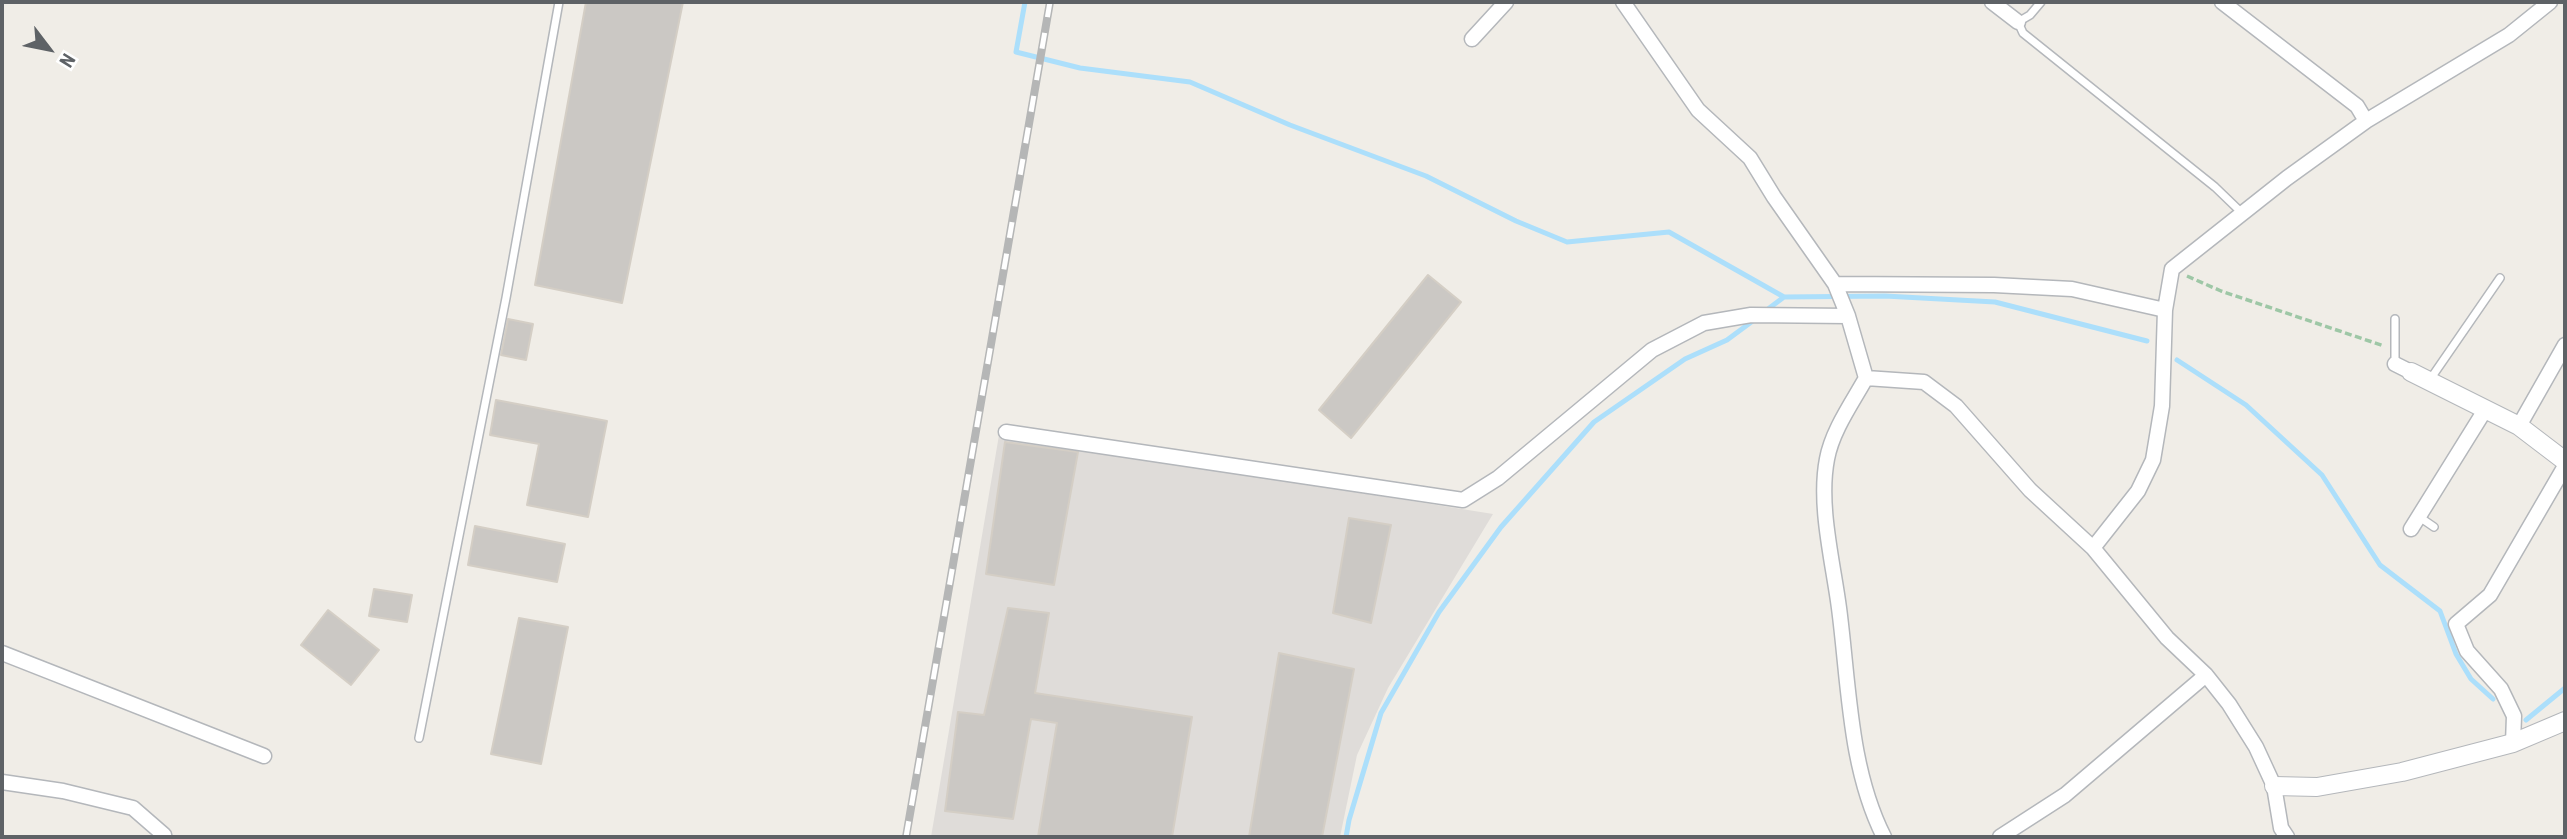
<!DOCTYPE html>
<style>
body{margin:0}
#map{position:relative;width:2567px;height:839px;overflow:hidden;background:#f0ede7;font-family:"Roboto Condensed",sans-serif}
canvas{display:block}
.frame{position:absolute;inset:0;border:4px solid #5e6266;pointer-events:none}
.north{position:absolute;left:14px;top:14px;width:70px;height:70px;-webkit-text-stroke:5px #fff;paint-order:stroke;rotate:122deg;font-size:19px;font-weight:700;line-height:28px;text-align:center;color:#5e6266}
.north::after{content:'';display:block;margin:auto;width:24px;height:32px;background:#5e6266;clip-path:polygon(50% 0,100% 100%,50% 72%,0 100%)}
</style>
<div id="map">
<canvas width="2567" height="839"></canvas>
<div class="frame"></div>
<div class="north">N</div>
</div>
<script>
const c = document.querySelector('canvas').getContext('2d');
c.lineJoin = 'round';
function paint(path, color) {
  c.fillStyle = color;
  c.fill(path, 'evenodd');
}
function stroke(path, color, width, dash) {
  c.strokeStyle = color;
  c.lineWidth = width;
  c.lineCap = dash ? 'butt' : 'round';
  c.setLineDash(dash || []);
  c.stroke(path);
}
paint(new Path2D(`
 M999,435L1493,514L1388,688L1357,755L1340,837H931Z`), '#dfdcd9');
stroke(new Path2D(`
 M1025,2L1016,52L1080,68L1190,82L1290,125L1426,176L1516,221L1567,242L1669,232L1784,297L1885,296L1995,302L2147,341
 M1764,312L1784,297
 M2177,360L2246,405L2322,475L2380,565L2440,611L2456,654L2471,679L2493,699
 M2526,720L2565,688
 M1346,837L1349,820L1381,713L1439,612L1501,527L1594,422L1685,359L1727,340L1754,320`), '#acdffb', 5);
const building = new Path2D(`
 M586,2H683L622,303L535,285Z
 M1428,275L1461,302L1351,438L1319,410Z
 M508,319L533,324L526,360L501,355Z
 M496,400L607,421L588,517L527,505L539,444L490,435Z
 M1005,442L1078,452L1054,585L986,574Z
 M1349,518L1391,525L1371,623L1333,613Z
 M475,526L565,544L557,582L468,565Z
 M374,589L412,595L407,622L369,616Z
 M1008,608L1049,613L1035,693L1192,717L1172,837H1038L1057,723L1031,719L1013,819L945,811L958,712L984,715Z
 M328,610L379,650L351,685L301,645Z
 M519,618L568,627L541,764L491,754Z
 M1279,653L1354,669L1322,837H1249Z`);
paint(building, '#cbc8c4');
stroke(building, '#d4cec5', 2);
const service = new Path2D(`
 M2041,2L2030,15L2018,22L2023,33L2215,187L2242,213
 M2395,319V364
 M2429,381L2500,278
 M2418,516L2434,527
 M419,738L506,298L559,2`);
const minor = new Path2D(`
 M1623,2L1698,110L1750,158L1774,197L1835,284L1848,316L1866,378C1852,403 1832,431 1827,459C1818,505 1833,562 1839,608C1849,684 1849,768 1884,837
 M1992,2L2018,22
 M2222,2L2357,106L2366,121
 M1472,39L1506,2
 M1835,284L1994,285L2072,289L2165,310
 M2395,364L2411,372
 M1866,378L1924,382L1956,406L2030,490L2093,548L2167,638L2206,675L2229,704L2256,747L2274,786L2281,828L2287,837
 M2519,426L2565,345
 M1006,432L1463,500L1498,478L1652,350L1704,323L1751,315L1848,316
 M2411,529L2485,410
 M2093,548L2138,491L2153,460L2162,406L2165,310L2172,269L2287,178L2366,121L2509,35L2550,2
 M2,653L264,756
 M2513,743L2514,716L2501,689L2467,651L2456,624L2490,595L2565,466
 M2,782L63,791L133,808L164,835L163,837
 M2000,837L2065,795L2206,675`);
const tertiary = new Path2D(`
 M2411,372L2519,426L2565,461
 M2274,786L2317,787L2402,772L2513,743L2565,721`);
stroke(service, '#b4b7bb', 10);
stroke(minor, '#b4b7bb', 17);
stroke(tertiary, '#b4b7bb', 20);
stroke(new Path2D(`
 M2187,276L2221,291L2384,346`), '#9ec7a6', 3.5, [7, 3.5]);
stroke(service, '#fff', 7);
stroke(minor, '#fff', 14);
stroke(tertiary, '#fff', 18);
const rail = new Path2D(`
 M906,837L1050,2`);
stroke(rail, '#b5b6b6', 8);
stroke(rail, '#fff', 5, [16]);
</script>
